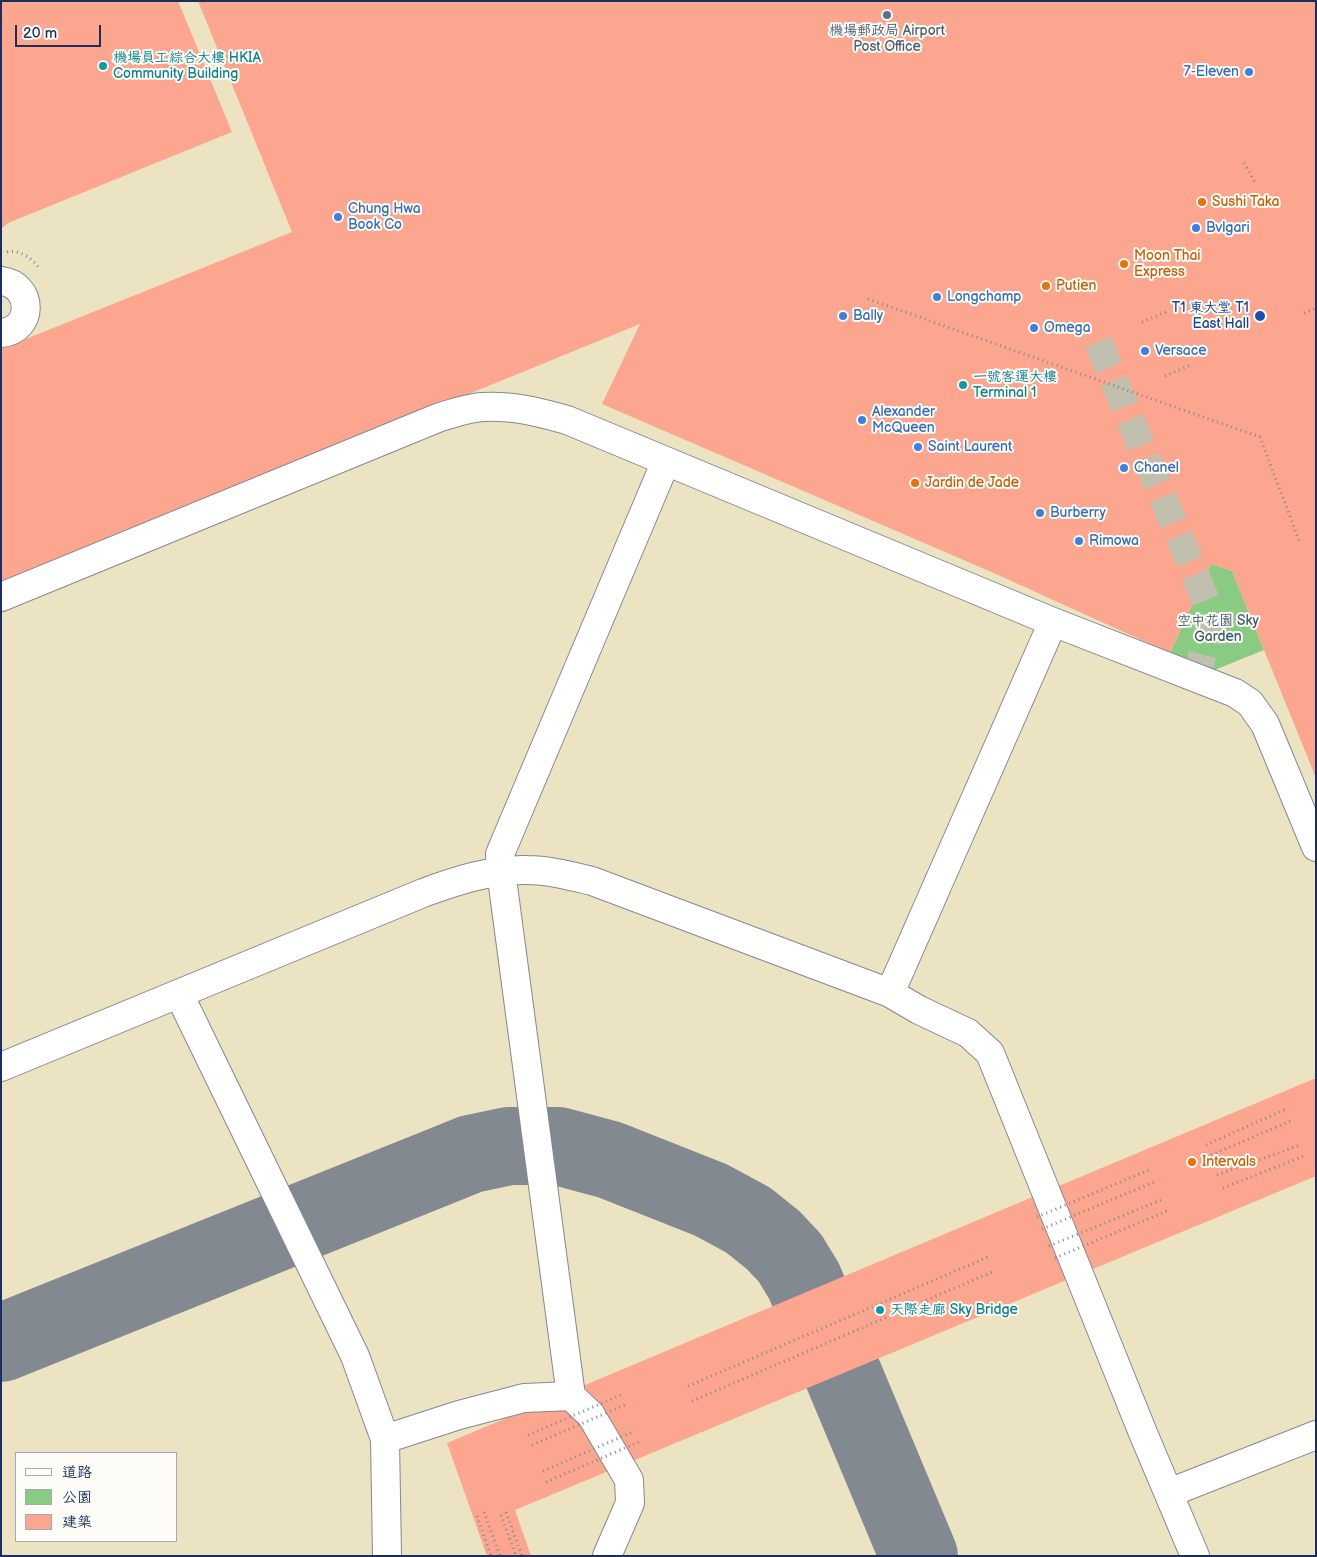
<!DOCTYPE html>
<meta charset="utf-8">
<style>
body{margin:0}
#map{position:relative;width:1317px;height:1557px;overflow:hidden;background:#ebe3c1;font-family:"Balsamiq Sans","LXGW WenKai TC",sans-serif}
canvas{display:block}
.frame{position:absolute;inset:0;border:2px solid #1b2f5e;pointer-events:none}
.legend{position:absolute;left:15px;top:1452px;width:162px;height:90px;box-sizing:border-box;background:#fdfcf7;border:1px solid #a3aaba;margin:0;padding:6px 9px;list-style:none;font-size:15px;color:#1b2f5e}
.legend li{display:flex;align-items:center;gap:10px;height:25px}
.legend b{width:25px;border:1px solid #a3aaba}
.scale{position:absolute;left:15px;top:25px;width:86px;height:22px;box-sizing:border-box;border:2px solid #1b2f5e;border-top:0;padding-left:6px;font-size:15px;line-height:18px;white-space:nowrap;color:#1b2f5e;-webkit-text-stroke:4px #fdfcf7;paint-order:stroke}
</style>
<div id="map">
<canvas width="1317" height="1557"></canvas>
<div class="frame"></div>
<ul class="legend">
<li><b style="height:6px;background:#fff"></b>道路</li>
<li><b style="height:14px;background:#8acb83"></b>公園</li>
<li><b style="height:14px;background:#fca58f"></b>建築</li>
</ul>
<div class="scale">20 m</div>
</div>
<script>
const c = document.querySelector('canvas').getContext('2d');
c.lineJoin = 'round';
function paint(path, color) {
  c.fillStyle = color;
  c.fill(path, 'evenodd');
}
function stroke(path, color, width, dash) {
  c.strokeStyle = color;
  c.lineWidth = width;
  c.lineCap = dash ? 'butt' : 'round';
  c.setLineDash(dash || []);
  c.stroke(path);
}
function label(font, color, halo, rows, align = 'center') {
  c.font = font + ' "Balsamiq Sans","LXGW WenKai TC",sans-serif';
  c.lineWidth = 4;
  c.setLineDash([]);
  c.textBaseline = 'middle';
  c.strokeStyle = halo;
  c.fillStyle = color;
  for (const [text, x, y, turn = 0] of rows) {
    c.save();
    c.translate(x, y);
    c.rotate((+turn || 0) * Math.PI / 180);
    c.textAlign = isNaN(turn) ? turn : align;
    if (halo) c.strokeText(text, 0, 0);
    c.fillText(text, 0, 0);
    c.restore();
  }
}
paint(new Path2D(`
 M1211,564L1232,571L1264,650L1212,671L1170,653Z`), '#8acb83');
stroke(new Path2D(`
 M1,1343L471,1154L509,1146H558L610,1160L711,1200L748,1220L773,1240L790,1258L804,1281L919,1556`), '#838990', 78);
paint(new Path2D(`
 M1,1H178L232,132L8,223L1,229Z
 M198,1H1316V778L1232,571L1211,564L1170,653L996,574L602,404L640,324L1,585V349L292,232Z
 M1316,1078V1176L515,1510L531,1556H487L447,1443Z`), '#fca58f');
stroke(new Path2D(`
 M1098,342L1209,608L1211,621L1199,668`), '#c1bfad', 28, [28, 14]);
const minor = new Path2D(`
 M1,281C34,285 34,330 1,333
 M1,597L440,417C454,413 468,408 482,407C511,405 539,412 567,420L1053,622L1235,693L1250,703L1265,724L1316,847
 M890,993L1053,622
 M179,994L355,1356L385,1439
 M1,1067L423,893C455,881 492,869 527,870C549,870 571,876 592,881L890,993L919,1010L968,1033L990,1053L1143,1433L1195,1556
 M571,1396L501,871L500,854L666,461
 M1169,1493L1316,1435
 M387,1556L385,1439L459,1415L524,1398L571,1396L591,1415L629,1480L630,1503L607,1556`);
stroke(minor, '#838990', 30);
stroke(new Path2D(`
 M1244,163L1256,184
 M7,252C19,249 32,258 39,268
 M868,299L1260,437L1300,543
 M1304,313L1316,308
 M1142,322L1169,311
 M1165,376L1191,365
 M1206,1145L1286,1109
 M1211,1155L1291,1121
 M1217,1175L1300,1145
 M1223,1188L1304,1156
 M688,1386L988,1257
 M692,1401L992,1272
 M484,1512L500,1556
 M506,1512L522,1556
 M501,1515L516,1556
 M477,1516L491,1556`), '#838990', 3, [1, 4]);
stroke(minor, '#fff', 28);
stroke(new Path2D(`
 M1037,1217L1149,1170
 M1042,1229L1154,1182
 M1049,1246L1161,1200
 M1055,1258L1167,1211
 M528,1435L621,1395
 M532,1445L625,1405
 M543,1471L635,1431
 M546,1482L639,1442`), '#838990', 3, [1, 4]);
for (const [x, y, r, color] of [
 [887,15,5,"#5c6f8a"],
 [103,66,5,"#0f9aa8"],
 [1249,72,5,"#3f7fe0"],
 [1202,202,5,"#e8710a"],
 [338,217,5,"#3f7fe0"],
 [1196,228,5,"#3f7fe0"],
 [1124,264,5,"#e8710a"],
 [1046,286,5,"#e8710a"],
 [937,297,5,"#3f7fe0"],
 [843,316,5,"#3f7fe0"],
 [1260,316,6,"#1a4fb4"],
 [1034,328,5,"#3f7fe0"],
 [1145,351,5,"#3f7fe0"],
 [963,385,5,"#0f9aa8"],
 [862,420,5,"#3f7fe0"],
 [918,447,5,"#3f7fe0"],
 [1124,468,5,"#3f7fe0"],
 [915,483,5,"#e8710a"],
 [1040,513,5,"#3f7fe0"],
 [1079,541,5,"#3f7fe0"],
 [1192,1162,5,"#e8710a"],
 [880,1310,5,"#0f9aa8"]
]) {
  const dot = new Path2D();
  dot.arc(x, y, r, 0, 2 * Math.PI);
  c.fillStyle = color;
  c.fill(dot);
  stroke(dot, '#fdfcf7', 2);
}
label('14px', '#4e5e75', '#fdfcf7', [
 ["機場郵政局 Airport",887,31],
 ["Post Office",887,47]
]);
label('14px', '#0d838f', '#fdfcf7', [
 ["機場員工綜合大樓 HKIA",113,58],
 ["Community Building",113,74],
 ["一號客運大樓",973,377],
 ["Terminal 1",973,393],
 ["天際走廊 Sky Bridge",890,1310]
], 'left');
label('14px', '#366cbe', '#fdfcf7', [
 ["7-Eleven",1239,72,"right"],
 ["Chung Hwa",348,209],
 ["Book Co",348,225],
 ["Bvlgari",1206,228],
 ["Longchamp",947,297],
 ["Bally",853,316],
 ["Omega",1044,328],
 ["Versace",1155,351],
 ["Alexander",872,412],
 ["McQueen",872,428],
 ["Saint Laurent",928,447],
 ["Chanel",1134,468],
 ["Burberry",1050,513],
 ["Rimowa",1089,541]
], 'left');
label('14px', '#c56008', '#fdfcf7', [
 ["Sushi Taka",1212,202],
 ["Moon Thai",1134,256],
 ["Express",1134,272],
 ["Putien",1056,286],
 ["Jardin de Jade",925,483],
 ["Intervals",1202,1162]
], 'left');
label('14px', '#164399', '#fdfcf7', [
 ["T1 東大堂 T1",1249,308],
 ["East Hall",1249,324]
], 'right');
label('14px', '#3c5e69', '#fdfcf7', [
 ["空中花園 Sky",1218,621],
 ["Garden",1218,637]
]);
</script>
